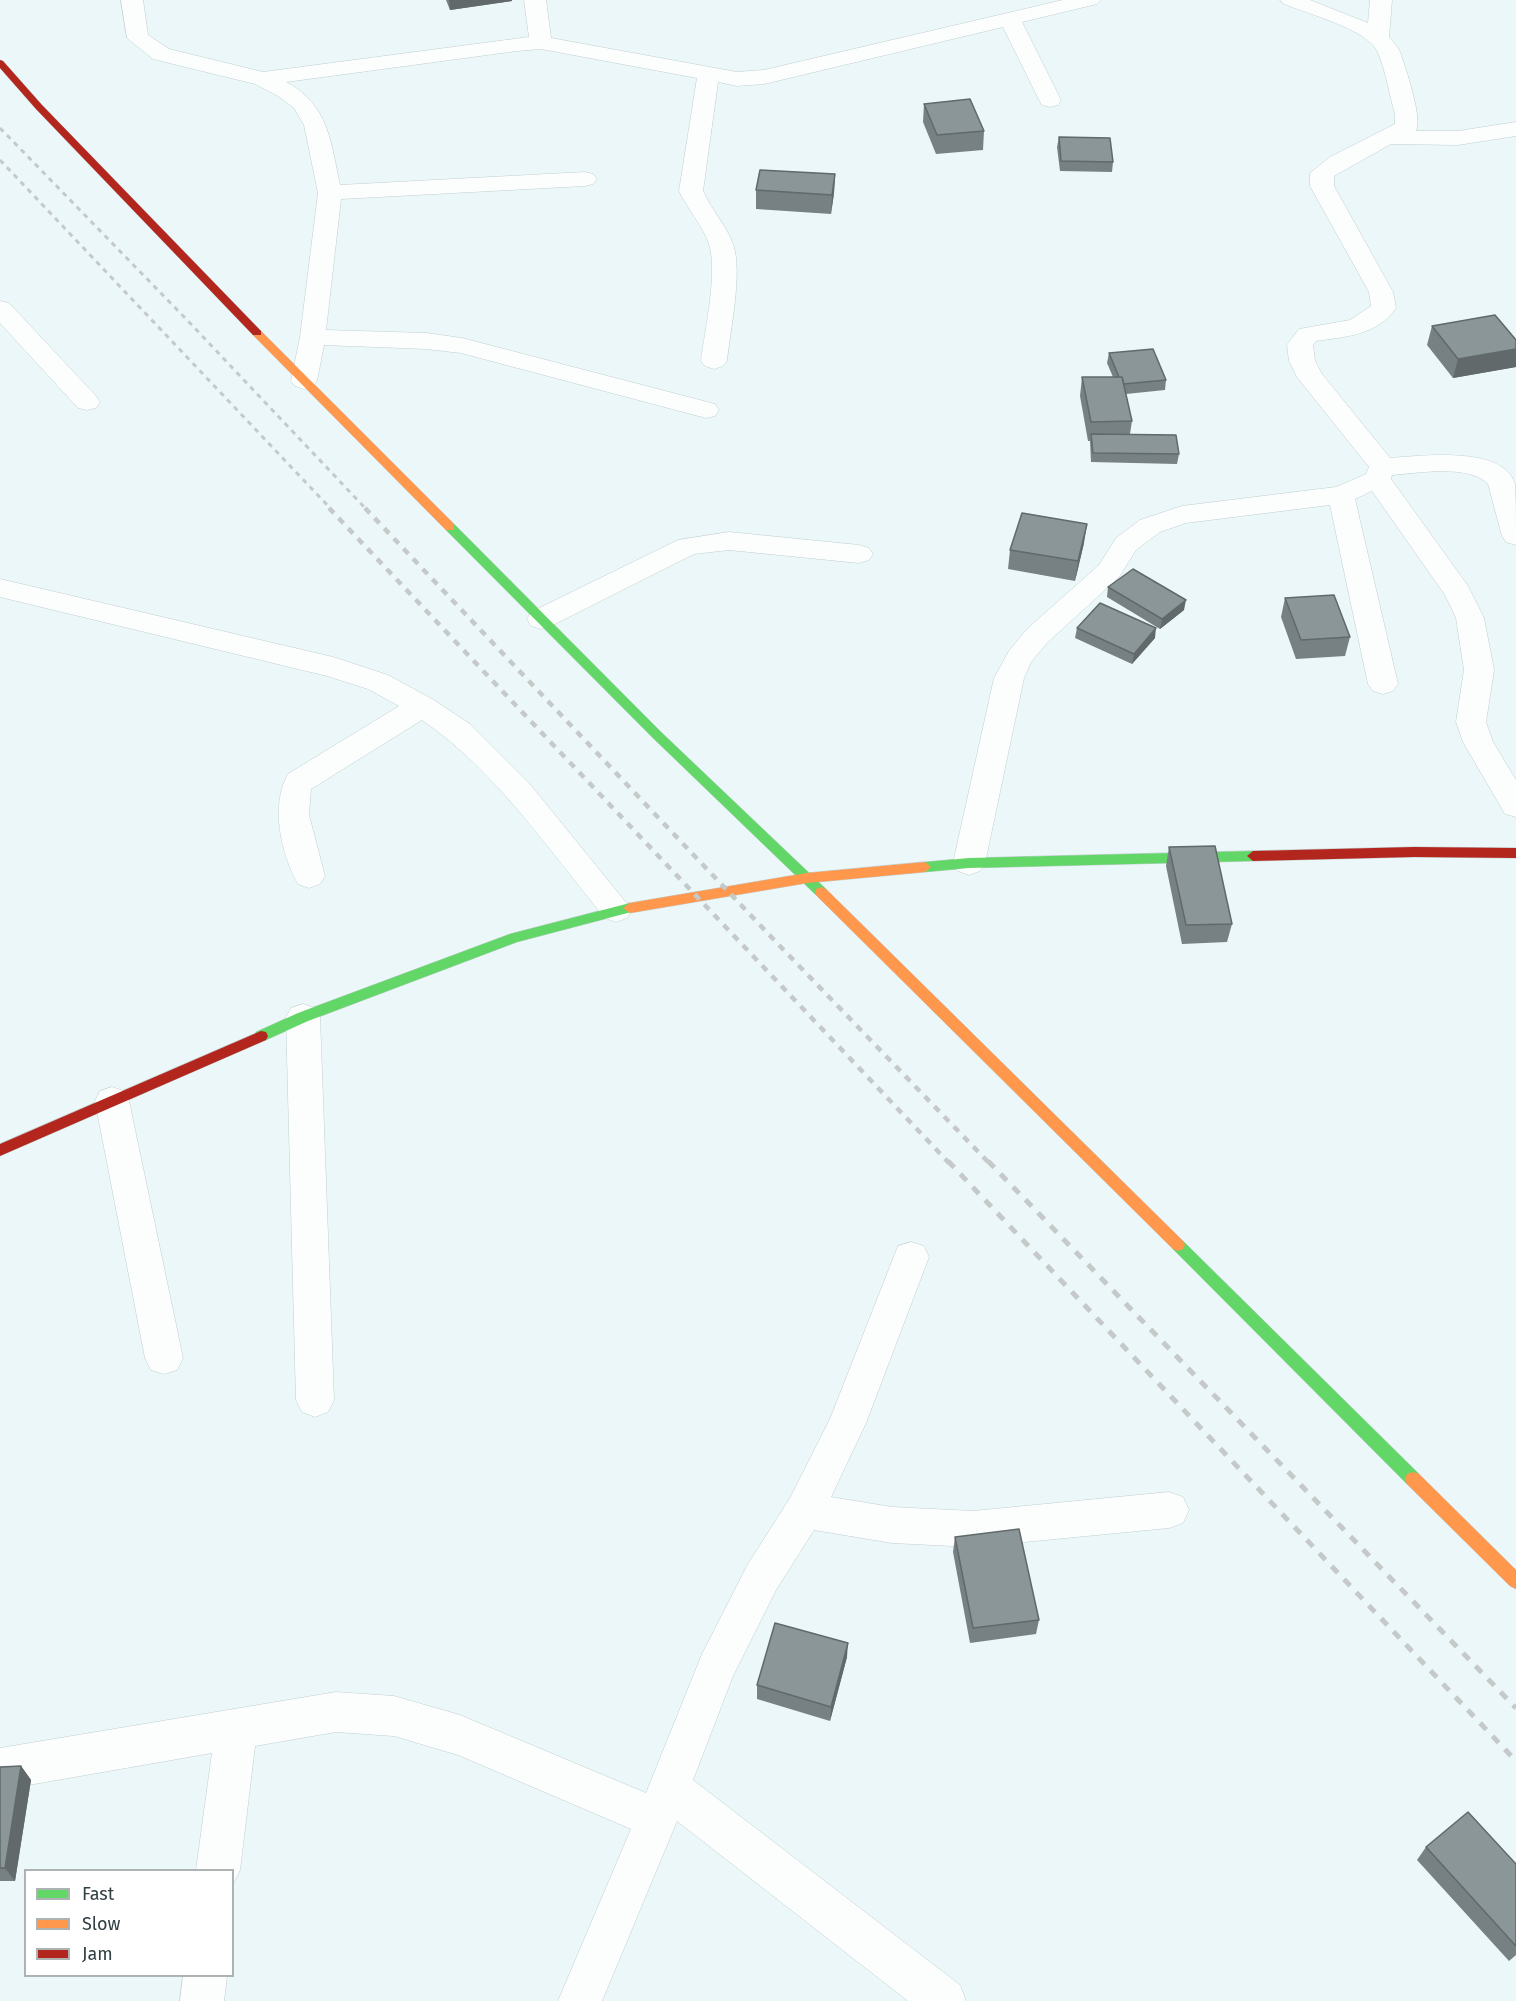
<!DOCTYPE html>
<style>
body{margin:0}
#map{position:relative;width:1516px;height:2001px;overflow:hidden;background:#ebf7f8;font-family:"Fira Sans",sans-serif}
canvas{display:block}
.legend{position:absolute;left:24px;top:1869px;width:210px;height:108px;box-sizing:border-box;background:#fff;border:2px solid #adb3b3;margin:0;padding:8px 10px;list-style:none;font-size:18px;color:#314042}
.legend li{display:flex;align-items:center;gap:12px;height:30px}
.legend b{width:30px;border:2px solid #adb3b3}
</style>
<div id="map">
<canvas width="1516" height="2001"></canvas>
<ul class="legend">
<li><b style="height:8px;background:#63d668"></b>Fast</li>
<li><b style="height:8px;background:#ff974d"></b>Slow</li>
<li><b style="height:8px;background:#b3261e"></b>Jam</li>
</ul>
</div>
<script>
const c = document.querySelector('canvas').getContext('2d');
c.lineJoin = 'round';
function stroke(path, color, width, dash) {
  c.strokeStyle = color;
  c.lineWidth = width;
  c.lineCap = dash ? 'butt' : 'round';
  c.setLineDash(dash || []);
  c.stroke(path);
}
function paint(path, color) {
  c.fillStyle = color;
  c.fill(path, 'evenodd');
}
const street = new Path2D(`
 M121,0H143L148,35L169,49L263,72L529,37L524,0H546L551,38L737,72L764,70L1063,0H1101L1097,4L1022,22L1061,100L1058,105L1050,107L1042,105L1039,100L1003,27L764,84L737,86L718,82L703,191C711,209 727,227 733,244C743,273 730,330 727,361L723,366L714,369L705,366L701,361C705,329 718,273 709,244C704,228 687,208 679,191L697,78L541,49L517,51L286,82C329,104 331,144 340,185L585,172L593,174L597,179L593,184L585,186L341,199L326,330L426,333L462,338L715,404L719,410L715,416L706,418L461,353L426,349L324,345L317,381L313,386L304,389L295,386L291,381L300,337L318,193L304,125L294,108L278,96L255,84L153,59L127,38Z
 M1280,0H1310L1368,23L1370,0H1392L1389,37C1393,42 1397,46 1400,52C1405,66 1423,119 1416,131H1458L1516,122V136L1458,145L1391,144L1334,176V186L1393,292L1396,308C1378,335 1345,337 1316,341L1313,345L1315,361L1322,374L1390,458C1420,456 1504,445 1515,484C1516,502 1516,526 1516,545L1506,542L1502,536L1488,484C1469,464 1418,473 1392,475L1391,479L1468,586L1484,618L1494,670L1486,722L1493,742L1516,780V817L1505,814L1463,742L1456,722L1464,670L1456,618L1445,595L1372,491L1355,499L1398,684L1393,691L1383,694L1373,691L1368,684L1330,505L1186,523L1160,532L1136,550L1119,577L1047,643L1031,662L1024,678L985,863L980,871L969,875L958,871L953,863L994,678L1009,651L1027,629L1099,565L1116,538L1140,520L1182,506L1336,487L1366,474L1369,467L1297,377L1289,361L1287,345L1299,329L1350,320L1371,306L1369,292L1310,186V173L1330,157L1395,124V114C1389,94 1386,70 1377,51C1368,30 1306,13 1284,4Z
 M0,301L9,303L96,396L100,402L96,408L87,410L78,408L0,323Z
 M729,532L859,545L869,548L873,554L869,560L859,563L729,550L694,554L551,626L541,629L531,626L527,619L531,612L678,540Z
 M0,579L333,657L388,675L432,699L470,724L529,783L632,910L627,918L616,922L605,918C549,850 495,770 422,720L311,789L309,815L325,876L320,884L309,888L298,884C281,854 270,805 288,774L399,706L368,689L327,676L0,597Z
 M303,1004L315,1008L320,1017L334,1400L328,1412L315,1417L302,1412L296,1400L286,1017L291,1008Z
 M112,1087L124,1091L129,1101L183,1358L177,1370L164,1374L151,1370L145,1358L95,1101L100,1091Z
 M911,1242L924,1246L929,1257L866,1423L831,1497L892,1507L973,1511L1169,1492L1183,1497L1189,1510L1183,1523L1169,1528L973,1547L892,1543L814,1530L776,1590L733,1676L693,1780L960,1985L966,2001H908L677,1821L602,2001H558L631,1829L458,1755L394,1736L336,1732L255,1746L240,1870L232,1886V1870H196L212,1753L0,1790V1748L336,1692L394,1696L460,1715L646,1793L702,1654L748,1564L790,1498L830,1419L898,1246Z
 M183,1976H227L224,2001H180Z`);
const fast = new Path2D(`
 M450,523L454,524L661,732L826,889L827,892L826,895H816L653,738L446,530V524Z
 M1253,851L1259,856L1253,861L969,868L925,872L919,867L925,862L969,858Z
 M630,903L635,905L637,908L635,911L517,942L308,1021L266,1040H256L254,1036L256,1032L298,1013L510,934Z
 M1178,1239L1183,1241L1419,1474L1421,1479L1419,1484L1413,1486L1407,1484L1173,1249L1171,1245L1173,1241Z`);
const slow = new Path2D(`
 M257,330L261,331L454,524V530H446L253,335V331Z
 M925,862L931,867L925,872L807,883L630,913L623,908L630,903L807,873Z
 M821,887L826,889L1183,1241L1185,1245L1183,1249L1178,1251L1173,1249L816,895L815,892L816,889Z
 M1413,1472L1419,1474L1516,1570V1589L1510,1586L1407,1484L1405,1479L1407,1474Z`);
const jam = new Path2D(`
 M0,60L3,61L42,105L261,331V335H253L36,109L0,68Z
 M1414,847L1516,848V858L1414,857L1253,861L1247,856L1253,851Z
 M261,1031L266,1032L268,1036L266,1040L0,1156V1144Z`);
stroke(street, '#c1cecf', 1);
stroke(fast, '#c1cecf', 1);
stroke(slow, '#c1cecf', 1);
stroke(jam, '#c1cecf', 1);
paint(street, '#fcfefe');
paint(fast, '#63d668');
paint(slow, '#ff974d');
paint(jam, '#b3261e');
stroke(new Path2D(`
 M0,128L189,322L366,509
 M0,160L331,509`), '#c6c9ca', 3, [5, 5]);
stroke(new Path2D(`
 M329,508L949,1163
 M365,508L777,943L989,1163`), '#c6c9ca', 4.5, [7, 7]);
stroke(new Path2D(`
 M948,1161L1516,1761
 M988,1161L1516,1708`), '#c6c9ca', 5, [9, 9]);
paint(new Path2D(`
 M446,0H512V1L450,10Z
 M924,104L984,131L983,150L936,154L923,122Z
 M1059,137L1113,162L1112,172L1060,171L1057,147Z
 M835,174L834,193L831,214L756,209V190Z
 M1432,326L1516,340V367L1453,378L1427,345Z
 M1109,353L1166,380L1165,390L1126,394L1132,421L1130,434L1179,454L1177,464L1091,462L1090,441H1088L1080,396L1082,377H1113L1107,363Z
 M1084,543L1075,581L1008,569L1010,550Z
 M1108,587L1184,610L1160,629L1107,597Z
 M1285,598L1350,637L1345,656L1296,659L1281,617Z
 M1077,628L1155,638L1132,664L1075,638Z
 M1169,847L1232,924L1227,942L1182,944L1166,866Z
 M955,1537L1039,1620L1036,1634L970,1643L953,1552Z
 M847,1657L830,1721L757,1699V1685Z
 M21,1766L31,1780L15,1881H0V1767Z
 M1426,1847L1516,1864V1955L1509,1961L1417,1860Z`), '#778183');
paint(new Path2D(`
 M449,0H512V1L450,10Z
 M835,174L834,193L831,214L832,195Z
 M1516,349V367L1453,378L1458,359Z
 M1087,524L1084,543L1075,581L1078,561Z
 M1186,600L1184,610L1160,629L1162,619Z
 M1156,628L1155,638L1132,664L1134,654Z
 M848,1643L847,1657L830,1721L831,1707Z
 M21,1766L31,1780L15,1881L5,1868Z`), '#61696a');
const building = new Path2D(`
 M970,99L984,131L937,135L924,104Z
 M1059,137L1110,138L1113,162L1061,161Z
 M760,170L835,174L832,195L756,190Z
 M1495,315L1516,340V349L1458,359L1432,326Z
 M1153,349L1166,380L1124,384L1122,377H1119L1109,353Z
 M1082,377H1122L1132,421L1091,422Z
 M1091,434L1176,435L1179,454L1093,453Z
 M1022,513L1087,524L1078,561L1010,550Z
 M1133,569L1186,600L1162,619L1108,587Z
 M1334,595L1350,637L1301,640L1285,598Z
 M1100,603L1156,628L1134,654L1077,628Z
 M1215,846L1232,924L1186,925L1169,847Z
 M1019,1529L1039,1620L973,1628L955,1537Z
 M775,1623L848,1643L831,1707L757,1685Z
 M21,1766L5,1868H0V1767Z
 M1468,1812L1516,1864V1946L1426,1847Z`);
paint(building, '#8a9698');
stroke(building, '#61696a', 1.5);
</script>
